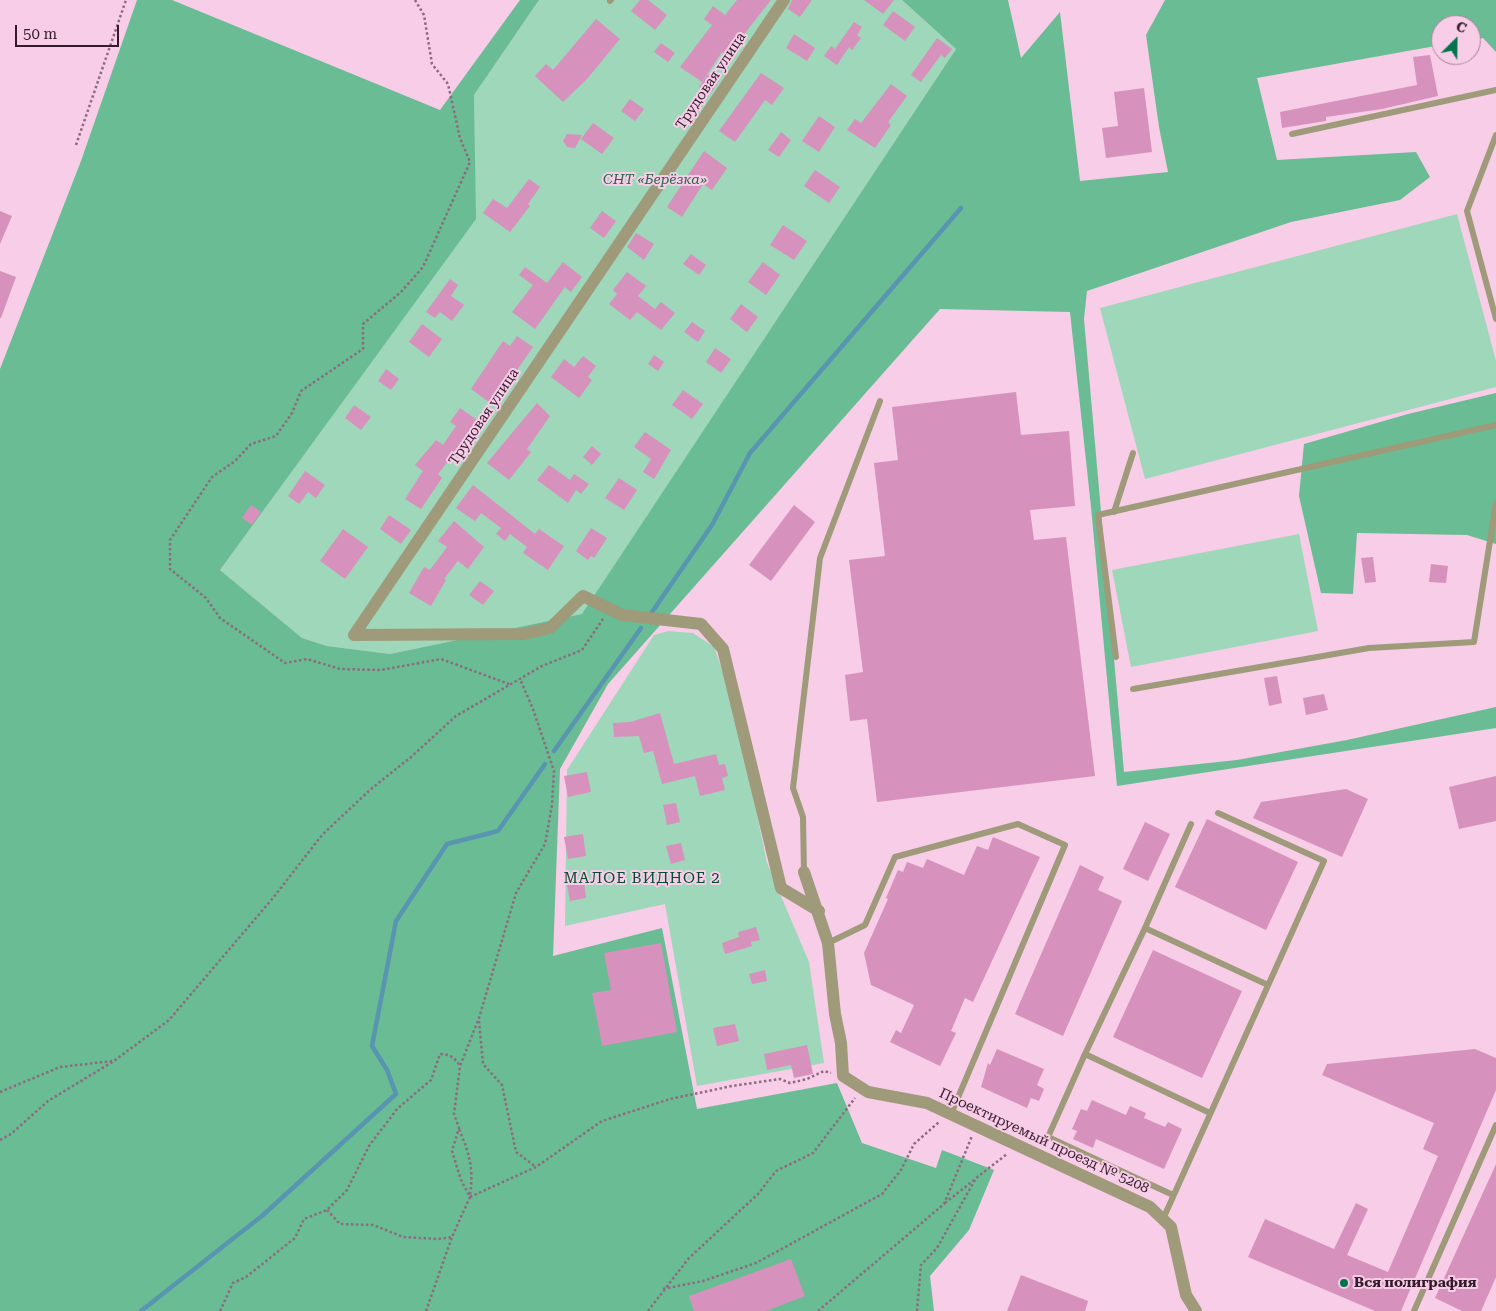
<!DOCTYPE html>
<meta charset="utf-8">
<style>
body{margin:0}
#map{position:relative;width:1496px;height:1311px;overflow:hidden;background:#f7cde7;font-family:"Roboto Serif",serif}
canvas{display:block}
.north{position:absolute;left:1431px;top:15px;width:50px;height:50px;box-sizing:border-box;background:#f7cde7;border:1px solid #a9859c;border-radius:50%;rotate:23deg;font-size:14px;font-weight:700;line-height:20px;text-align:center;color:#341a2b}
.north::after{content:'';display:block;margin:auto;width:18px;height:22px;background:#02734c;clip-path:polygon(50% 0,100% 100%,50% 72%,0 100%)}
.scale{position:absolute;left:15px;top:25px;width:104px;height:22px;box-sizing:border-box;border:2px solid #341a2b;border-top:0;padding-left:6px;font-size:15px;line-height:18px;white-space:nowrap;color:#341a2b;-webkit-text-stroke:4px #f7cde7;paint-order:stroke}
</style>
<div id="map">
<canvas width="1496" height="1311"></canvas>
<div class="north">С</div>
<div class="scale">50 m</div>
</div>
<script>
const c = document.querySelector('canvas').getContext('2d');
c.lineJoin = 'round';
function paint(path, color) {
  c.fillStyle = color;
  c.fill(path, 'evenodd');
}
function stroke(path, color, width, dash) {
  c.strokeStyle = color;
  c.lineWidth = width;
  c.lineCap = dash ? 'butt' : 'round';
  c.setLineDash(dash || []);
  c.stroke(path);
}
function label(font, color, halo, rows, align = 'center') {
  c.font = font + ' "Roboto Serif",serif';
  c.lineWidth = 4;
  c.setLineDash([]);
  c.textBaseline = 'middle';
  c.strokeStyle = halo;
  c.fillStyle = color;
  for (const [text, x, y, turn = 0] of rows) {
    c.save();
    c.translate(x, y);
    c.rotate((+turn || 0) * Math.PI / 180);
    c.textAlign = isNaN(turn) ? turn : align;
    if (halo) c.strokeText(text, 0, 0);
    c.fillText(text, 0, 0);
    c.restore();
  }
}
paint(new Path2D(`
 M539,0H902L956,49L583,614L390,654L327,646L302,638L220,570L475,219L474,95Z
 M1457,214L1496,361V387L1145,479L1100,308Z
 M1299,534L1318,631L1131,667L1112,570Z
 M668,631L693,633L714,647L733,701L767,863L809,962L824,1063L697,1086L665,904L565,926L567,770L654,635Z`), '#9fd7ba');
paint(new Path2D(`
 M137,0H172L440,110L520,0H539L474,95L476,219L220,570L302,638L327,646L390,654L582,614L956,49L902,0H1008L1021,58L1060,12L1080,181L1168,172L1159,127L1146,35L1165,0H1496V52L1483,38L1471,40V25H1441V45L1257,78L1277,160L1416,152L1430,177L1400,200L1291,222L1087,291L1084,319L1124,772L1237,760L1347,740L1496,707V728L1117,786L1091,507L1070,312L940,309L608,684L560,769L553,956L662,928L697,1109L837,1083L862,1143L936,1168L942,1150L994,1170L969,1230L930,1276L934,1311H0V369L81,161Z
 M1496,393V544L1467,535L1357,533L1353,594L1321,593L1299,496L1304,444L1408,414Z`), '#69bc94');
stroke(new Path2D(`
 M652,612L712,525L750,453L961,208
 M554,751L641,628
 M141,1311L263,1215L396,1094L387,1070L372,1046L396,921L447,844L498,831L545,764`), '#5995b1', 4.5);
paint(new Path2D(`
 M640,0H648L667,15L655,30L631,11Z
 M737,0H771L734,47L731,45L724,54L722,52L702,82L680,67L712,25L704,19L713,6L725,15Z
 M792,0H812L800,17L788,9Z
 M864,0H894L883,14Z
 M893,11L915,27L905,41L883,25Z
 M596,19L620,39L587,79L563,102L535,76L546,64L553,70Z
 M854,22L862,27L857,35L861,38L852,50L849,47L837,65L824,56L831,46L835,49Z
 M794,34L815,48L807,61L786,48Z
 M937,38L952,49L945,58L941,55L921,82L911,75Z
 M661,43L675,53L668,62L654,52Z
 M1430,55L1438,96L1382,109L1326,117V121L1282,128L1280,112L1417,85L1413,57Z
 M761,73L784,88L772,105L765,100L735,142L719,131Z
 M708,74L719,81L710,94L699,87Z
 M891,84L907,96L888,122L891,125L875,148L847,130L855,119L861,123Z
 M1144,88L1152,152L1106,158L1102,128L1118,126L1114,92Z
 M630,99L644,109L635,121L621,111Z
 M819,116L835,127L819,152L802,141Z
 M593,123L614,138L602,154L581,139Z
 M781,132L791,140L779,157L768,150Z
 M567,134L582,135L575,148L567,147L563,141Z
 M704,151L727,168L712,190L703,184L682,217L667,207Z
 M815,170L840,187L829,203L804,186Z
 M529,179L540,187L528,204L530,206L510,232L483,213L493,199L507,208Z
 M0,211L12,216L0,244Z
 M602,211L616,221L604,238L590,228Z
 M783,225L807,241L794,260L770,245Z
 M636,233L654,244L644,260L627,247Z
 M691,254L706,265L699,275L683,264Z
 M563,262L582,277L571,292L565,287L535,329L512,312L533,285L519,275L525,267L547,283Z
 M763,262L780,275L766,295L748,282Z
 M0,271L16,277L1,318H0Z
 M627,272L646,286L638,296L655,309L661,302L675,313L661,330L637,312L630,320L609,304L617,294L613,290Z
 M450,279L458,285L451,296L464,305L452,321L440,312L435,318L426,312Z
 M741,304L758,317L747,332L730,319Z
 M692,322L705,331L698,342L684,332Z
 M422,324L442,339L429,357L409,342Z
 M517,336L533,347L493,405L471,389L503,341L510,346Z
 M715,348L731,359L721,373L706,362Z
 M654,355L664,362L658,371L648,364Z
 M583,356L596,366L588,377L592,380L579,398L551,377L564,359L574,367Z
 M386,369L399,379L391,390L378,381Z
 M683,390L703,404L692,419L672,405Z
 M1016,392L1021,435L1069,431L1075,506L1030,510L1034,540L1066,537L1095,776L877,802L867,719L850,721L845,675L863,672L849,560L885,556L874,463L898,460L892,407Z
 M537,403L550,416L527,449L531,452L509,480L487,463Z
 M354,405L371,417L361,430L345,418Z
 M460,408L483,424L469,443L465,440L438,474L442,478L421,509L405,499L423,471L415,465L436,440L443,445L456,426L450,422Z
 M645,432L671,450L654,479L643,472L651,459L634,447Z
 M592,446L601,454L592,465L583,457Z
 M549,465L570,480L574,474L589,484L581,494L576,490L568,503L537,480Z
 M305,471L325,485L316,498L308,492L299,504L288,496Z
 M619,478L637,490L624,510L605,498Z
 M473,485L535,534L539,529L564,546L548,570L523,553L527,547L510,534L505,541L496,534L501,528L481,513L475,521L456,508Z
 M251,505L261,512L252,525L242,518Z
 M794,505L815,522L771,581L749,565Z
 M389,515L411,530L401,544L380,529Z
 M454,521L484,547L468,569L458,561L444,579L446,580L431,606L409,593L424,567L430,570L447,547L438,541Z
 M591,528L607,538L594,558L591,556L588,560L576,551Z
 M343,529L368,547L345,579L320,561Z
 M1373,557L1376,582L1365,583L1361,558Z
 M1431,564L1448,566L1446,583L1429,582Z
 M480,581L494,591L483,605L469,595Z
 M1277,676L1282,703L1269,706L1264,678Z
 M1324,694L1328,710L1306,715L1303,698Z
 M660,713L674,764L716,754L719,765L725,764L728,776L722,778L725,790L700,796L695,776L662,784L653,751L644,753L639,736L614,737L613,723L630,722Z
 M587,772L591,792L568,797L564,776Z
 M1496,776V821L1459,829L1449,787Z
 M1346,789L1368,799L1342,857L1253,818L1261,802Z
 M676,803L680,822L667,825L663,805Z
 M1207,819L1298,862L1266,930L1175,887Z
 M1145,822L1170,834L1148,881L1123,869Z
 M583,834L586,856L568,859L564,837Z
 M993,837L1040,857L973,1002L965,998L951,1031L956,1033L940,1066L890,1042L896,1030L901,1033L914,1005L871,985L864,953L888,899L886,898L898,870L903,872L907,862L923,868L927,859L964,875L977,846L988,850Z
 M681,843L685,860L671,864L666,846Z
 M1080,865L1104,877L1098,890L1122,901L1063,1036L1015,1014Z
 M584,882L586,898L570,901L567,885Z
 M756,927L760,940L751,942L752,946L725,954L722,943L739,937L738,932Z
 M661,943L677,1032L602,1046L592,993L611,990L604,953Z
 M1153,950L1242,991L1202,1078L1113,1037Z
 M765,970L767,981L752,984L749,974Z
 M735,1024L739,1041L717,1046L713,1028Z
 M807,1045L813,1074L794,1078L791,1065L767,1070L764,1054Z
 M997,1049L1044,1069L1037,1085L1044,1089L1039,1101L1031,1098L1027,1108L981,1087L988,1063L990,1065Z
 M1475,1049L1496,1058V1090L1401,1311H1375L1248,1257L1265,1219L1334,1249L1356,1203L1368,1209L1347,1255L1388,1272L1438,1156L1423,1149L1434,1123L1322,1075L1327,1064Z
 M1092,1100L1126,1115L1130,1106L1146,1113L1144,1118L1165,1127L1168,1122L1182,1129L1164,1169L1096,1139L1093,1148L1073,1139L1077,1131L1072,1129L1081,1109L1087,1111Z
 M1496,1164V1277L1481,1311H1462L1435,1298Z
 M791,1259L805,1296L766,1311H694L689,1296Z
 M1021,1275L1088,1301L1085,1311H1007Z`), '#d791bd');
stroke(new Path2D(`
 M415,0L424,15L432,64L448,84L460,138L470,162L423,267L401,292L363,324V349L301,391L292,413L276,436L251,444L235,461L212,477L170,540V569L206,598L220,618L285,663L307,659L340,669L381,670L441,659L509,684
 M76,145L126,0
 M479,1021L483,1064L502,1085L516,1152L536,1167
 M0,1092L60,1067L113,1061
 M459,1129C469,1153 474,1168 470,1195
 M0,1140L11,1134L48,1101L114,1061L169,1020L273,898L322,835L371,789L411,757L456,716L542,666L582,650L603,619
 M470,1197L536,1167L602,1121L670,1099L732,1086L780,1079L790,1083L807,1079L824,1071L831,1073
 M945,1203L974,1180
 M327,1210L340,1224L373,1225L403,1237L438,1239L452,1237L470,1197L461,1180L452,1151L459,1128L454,1114L460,1066
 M663,1289L703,1281L756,1263L882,1194L901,1170L914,1144L939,1122
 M220,1311L233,1283L246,1277L295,1238L304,1219L327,1210L347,1190L369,1146L397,1109L431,1080L440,1054C450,1054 455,1058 460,1066L479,1018L516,893L545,844L552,805L554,771L533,709L520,679
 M426,1311L452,1237
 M648,1311L688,1259L758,1194L776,1171L813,1153L855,1098
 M818,1311L944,1204L972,1136
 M917,1311L921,1265L937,1248L976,1178L1007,1154`), '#8c6b80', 2.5, [2.5, 2.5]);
stroke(new Path2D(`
 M610,1L611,0
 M1292,134L1496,90
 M1496,135L1467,211L1496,319
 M1114,512L1133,453
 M1116,657L1098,515L1496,425
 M1133,689L1369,648L1474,642L1496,503
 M804,872L803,817L793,788L820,558L880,401
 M1145,928L1191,824
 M828,943L865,925L895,857L1018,824L1065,845L951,1114
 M1085,1054L1145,928L1268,985
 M1173,1195L1048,1137L1085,1054L1210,1113
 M1163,1219L1324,861L1218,813
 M1414,1311L1496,1125`), '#9e9a7a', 6);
stroke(new Path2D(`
 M784,0L354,635L523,634L550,628L583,596L622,615L701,624L723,649L781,888L819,911
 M804,872L828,943L835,1014L841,1043L843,1076L868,1092L927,1103L1150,1207L1171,1227L1186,1295L1196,1311`), '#9e9a7a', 12);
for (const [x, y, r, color] of [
 [1344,1283,5,"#02734c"]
]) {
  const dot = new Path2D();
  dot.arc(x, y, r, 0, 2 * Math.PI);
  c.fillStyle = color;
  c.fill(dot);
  stroke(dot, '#f7cde7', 2);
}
label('14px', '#341a2b', '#f7cde7', [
 ["Трудовая улица",711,81,-56],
 ["Трудовая улица",484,417,-56],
 ["Проектируемый проезд № 5208",1044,1141,25]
]);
label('italic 14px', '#256347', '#f7cde7', [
 ["СНТ «Берёзка»",655,180]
]);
label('bold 14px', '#341a2b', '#f7cde7', [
 ["Вся полиграфия",1354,1283]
], 'left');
c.letterSpacing = '1px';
label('15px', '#024b31', '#f7cde7', [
 ["МАЛОЕ ВИДНОЕ 2",642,879]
]);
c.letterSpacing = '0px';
</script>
